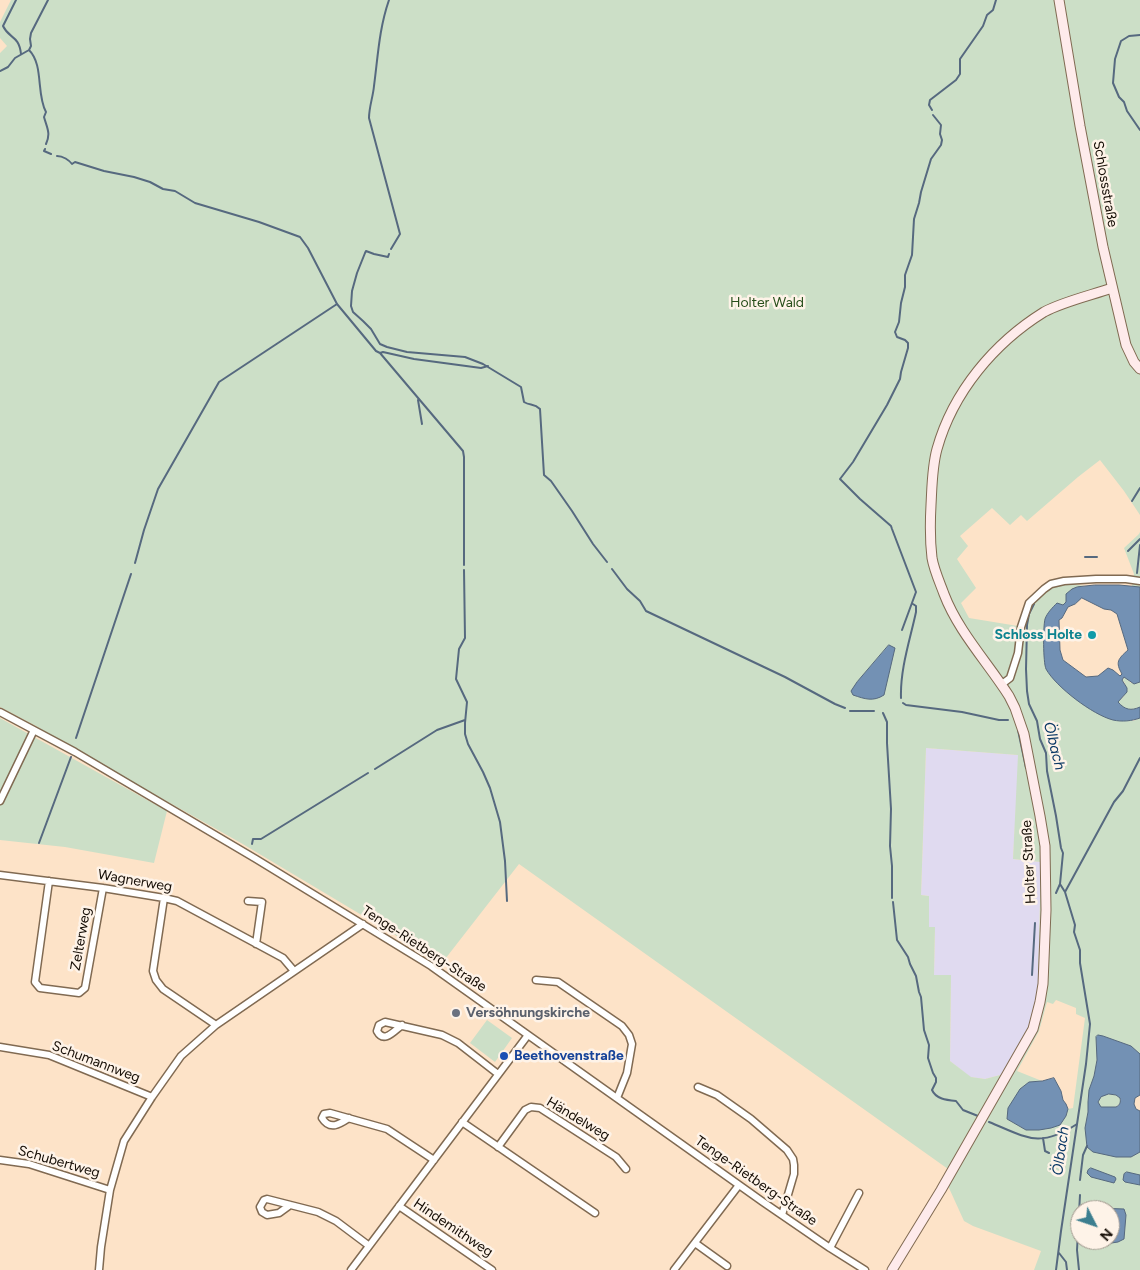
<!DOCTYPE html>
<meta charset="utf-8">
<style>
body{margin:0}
#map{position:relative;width:1140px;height:1270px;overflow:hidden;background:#fde3c8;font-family:Figtree,sans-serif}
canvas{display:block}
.north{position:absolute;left:1070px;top:1200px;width:50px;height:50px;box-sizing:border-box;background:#fef3e8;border:1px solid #a0978d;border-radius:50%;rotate:131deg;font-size:14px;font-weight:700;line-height:20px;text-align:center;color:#140c04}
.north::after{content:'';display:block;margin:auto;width:18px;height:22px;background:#3c7e8f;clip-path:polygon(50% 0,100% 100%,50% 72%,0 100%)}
</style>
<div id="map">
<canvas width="1140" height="1270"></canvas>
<div class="north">N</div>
</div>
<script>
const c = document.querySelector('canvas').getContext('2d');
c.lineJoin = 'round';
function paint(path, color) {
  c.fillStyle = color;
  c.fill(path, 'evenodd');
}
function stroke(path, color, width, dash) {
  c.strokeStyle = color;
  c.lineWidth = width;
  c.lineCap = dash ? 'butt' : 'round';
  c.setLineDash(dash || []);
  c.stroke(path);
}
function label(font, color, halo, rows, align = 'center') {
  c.font = font + ' Figtree,sans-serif';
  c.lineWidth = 5;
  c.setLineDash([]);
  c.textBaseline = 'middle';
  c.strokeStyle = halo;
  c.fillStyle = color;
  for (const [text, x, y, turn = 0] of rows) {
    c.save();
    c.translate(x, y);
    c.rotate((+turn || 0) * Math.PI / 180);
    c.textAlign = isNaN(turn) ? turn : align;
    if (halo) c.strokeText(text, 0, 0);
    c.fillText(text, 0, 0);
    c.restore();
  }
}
paint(new Path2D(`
 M926,748L1019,755L1013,859L1041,862L1038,984L1036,1002L1029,1027L1004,1074L985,1079L970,1077L950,1061L951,976L934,975L935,927H929V896L921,895Z`), '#e0daf0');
paint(new Path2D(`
 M11,0H1140V515L1124,491L1100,460L1078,477L1027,521L1021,515L1010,525L992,508L960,536L968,546L957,559L976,588L961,603L969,618L1024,627L1031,604L1046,590L1061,585L1070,584L1086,586L1077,587L1066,594V602L1063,605L1045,667L1133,721L1140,718V1054L1131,1046L1103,1036L1096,1037L1097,1059L1094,1076L1089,1090L1088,1102V1112L1085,1128L1131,1157L1140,1152V1270H1034L1041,1251L973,1226L964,1221L944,1177L948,1169L519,864L442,963L241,843L72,748L36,726L0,707V53L7,46L0,38V22ZM926,748L1018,755L1013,859L1041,862L1038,984L1036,1002L1029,1027L1004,1074L985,1079L971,1077L950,1061L951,975H934L935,927H929V896L921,895ZM1056,1000L1076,1008V1014L1085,1018L1073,1108L1068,1109L1066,1116L1026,1130L1007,1119L1029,1082L1042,1081L1017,1071L1039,1031L1047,1002L1053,1004ZM1080,1210H1110V1240H1080Z
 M1140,532V587L1132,586L1134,574L1124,548L1139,534Z
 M1125,677L1131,683H1138L1140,682V707C1130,711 1125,710 1118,702L1124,696L1125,683L1122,680Z
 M0,718L167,811L154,863L65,847L0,840Z
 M487,1020L512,1038L495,1062L470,1043Z
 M1109,1094L1116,1095L1120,1098L1121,1102L1116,1107H1101L1098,1102L1101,1097Z`), '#ccdfc7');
const water = new Path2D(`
 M1095,585H1119L1140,587V682L1134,684L1124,677L1122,680L1127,688V692L1118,702C1125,710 1131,711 1140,707V718C1132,721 1122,722 1113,720C1093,715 1056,687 1046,669C1043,662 1043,627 1045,619C1047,613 1053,607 1057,603L1063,605L1066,602V594L1072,589L1077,587ZM1082,598L1104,609L1111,610L1117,614L1128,650C1118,659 1115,662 1122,674L1120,676L1113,670L1108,668L1098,676L1086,677L1063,660L1060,650L1059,620L1062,618L1068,607L1075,604Z
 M889,645L895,648L884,695C873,702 865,699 853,695L851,691L857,682Z
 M1098,1035L1103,1036L1131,1046L1140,1054V1095L1135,1098L1134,1104L1136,1109L1140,1111V1152L1131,1157H1116L1093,1152L1087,1147L1085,1128L1088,1112V1102L1089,1090L1094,1076L1097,1060L1096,1037ZM1109,1094L1116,1095L1120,1098C1121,1102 1120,1105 1116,1107H1101L1098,1102L1101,1097Z
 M1054,1078L1061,1091L1063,1100L1066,1104L1068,1109L1066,1116L1060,1125L1051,1128L1039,1130H1026L1007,1119L1008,1108L1020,1089L1029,1082L1042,1081Z
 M1091,1168L1115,1177L1116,1179L1114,1183L1091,1177L1087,1173L1088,1170Z
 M1127,1172L1140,1175V1185L1125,1182L1123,1180L1124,1174Z
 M1098,1208L1124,1209L1126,1215L1124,1239L1118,1242L1105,1244L1099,1240H1110V1210H1097Z`);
paint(water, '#7391b4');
stroke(water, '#56697f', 1);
stroke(new Path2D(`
 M16,0L3,26C9,39 19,35 21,54
 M389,0C379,29 378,56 374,86C373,97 369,107 369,118L400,234L391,249
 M1140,35L1129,36L1121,41L1115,59L1113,83L1119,97L1124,102L1127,111L1140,130
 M29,50C44,65 36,94 46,112L44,117C47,128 51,133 46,144
 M0,71L8,67L15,58L29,50L31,46L30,39L31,33L48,0
 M932,110L929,105L930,100L956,80L960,74V59L983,26L987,15L993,10L996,0
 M45,149L44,151L51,154
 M57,156C63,156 69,160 72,164L75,162L104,171L134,177L150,182L163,189L175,191L195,203L259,222L300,237L308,248L337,304L376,351L380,353L463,451L464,457V565
 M389,254L388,257L374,254L366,251L365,253L357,273L352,291L351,306L353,312L363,321L371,329L380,344L387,347L407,352L465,357L483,364L521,387L524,402C530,406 534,403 540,409L544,475L551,481L572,511L593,544L607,562
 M380,353L383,352L414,359L481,368L488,366
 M418,400L422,424
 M1132,501L1140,488
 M1128,551L1140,539
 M1085,557H1097
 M135,563L144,530L158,489L219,382L337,304
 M612,569L627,589L640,601L646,611L785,677L835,704L845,708
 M464,570L465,638L459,649L456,679L467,702L465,723V734L468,744L483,772L490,788L500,822L505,861L507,901
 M1137,573L1140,545
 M1034,604L1029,614L1027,625L1026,669L1027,691L1029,704L1037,721L1040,739L1046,753L1047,771L1056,816L1061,848L1063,853L1060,884L1065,892
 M902,630L916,592L892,529L891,526L860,499L840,479L853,462L887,405L900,379L901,372L908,348V343L905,340L897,337L895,332L899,322L901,303L905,287V275L912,255L914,219L919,203L921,192L931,159L941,145L942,140L940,134L941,125L933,115
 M901,698C900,669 910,640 916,612V606L913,604
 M903,703L906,705L962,712L999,720H1008
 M850,711H874
 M883,713L887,722V743L891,809L890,846L892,866V898
 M1018,730L1026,768
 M76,738L131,574
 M375,769L437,730L465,720
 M39,843L71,757
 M252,844L253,839H261L368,773
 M1056,893L1060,884
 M893,902L897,940L908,957L910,964L916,976L919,992L921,997L924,1030L929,1045L928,1058L933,1073L936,1078V1082L932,1090C936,1099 946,1100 956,1101L963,1110L978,1116
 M1032,975L1035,923
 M989,1122C1026,1137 1039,1149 1077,1124
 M1043,1138L1045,1151L1049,1153
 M1080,1180L1083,1155L1087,1146
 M1059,1253L1066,1262L1067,1270
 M1056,1270L1061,1231L1086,1064L1090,1024L1080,963V950L1074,932L1075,925L1065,892L1114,802L1123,791L1140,758
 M1079,1270L1077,1250L1080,1195`), '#56697f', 2);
const street = new Path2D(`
 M1002,684L1010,678L1018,653L1021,627L1029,603L1044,589L1051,584L1064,581L1096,579H1126L1140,581
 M0,712L75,752L256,859L431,966L763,1202L830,1248L865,1270
 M0,801L34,730
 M0,875L103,888L164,898L177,901L283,958L294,971
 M49,881L35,982L40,988L79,993L85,988L103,888
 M164,898L153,971L156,980L163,989L216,1025
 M248,901L262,902L256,944
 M536,980L558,982L622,1026L629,1035L632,1044L627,1073L617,1098
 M402,1025C394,1031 384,1044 377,1031L379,1025L385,1022L442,1035L458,1043L498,1074
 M0,1047L49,1055L152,1097
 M698,1087L717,1095L751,1119L787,1150L793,1159L794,1165V1174L782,1215
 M349,1118C340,1124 330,1131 322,1118L324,1114L330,1113L387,1129L434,1160
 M462,1122L595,1213
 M498,1147L525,1110L531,1107L540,1108L616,1157L626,1169
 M0,1160L29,1164L110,1190
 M290,1205L279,1213L267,1215L262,1212L260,1207L264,1200L267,1199L318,1212L336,1221L368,1245
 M399,1206L492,1270
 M695,1243L727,1266
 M830,1248L859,1193
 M99,1270L101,1247L110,1190L124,1141L152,1097L181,1056L216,1025L363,924
 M351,1270L528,1035
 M674,1270L739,1185`);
const secondary = new Path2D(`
 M1059,0L1080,126L1103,247L1126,345L1134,362L1140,369
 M892,1270L941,1190L1033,1029L1040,1002L1043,984L1046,910L1045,846L1040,816L1024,734L1015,708L1009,696C988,663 958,631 944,594C940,583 934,570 932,558C930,541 930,523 931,505C932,487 932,467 937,449C953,392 994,343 1044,312C1062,302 1092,295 1112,288`);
stroke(street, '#806a52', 9);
stroke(secondary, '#806a52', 11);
stroke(street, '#fff', 6);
stroke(secondary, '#feebeb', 9);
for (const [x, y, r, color] of [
 [1092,635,5,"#0f9aa8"],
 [456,1013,5,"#6b7280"],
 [504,1056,5,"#1a4fb4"]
]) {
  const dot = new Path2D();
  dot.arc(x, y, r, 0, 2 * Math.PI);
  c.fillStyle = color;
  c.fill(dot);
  stroke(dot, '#fef3e8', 2);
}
label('14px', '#140c04', '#fef3e8', [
 ["Schlossstraße",1105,184,80],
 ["Holter Straße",1029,862,-93],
 ["Wagnerweg",135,881,10],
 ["Zelterweg",81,939,-80],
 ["Tenge-Rietberg-Straße",424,949,33],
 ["Schumannweg",96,1062,21],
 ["Händelweg",578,1119,31],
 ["Schubertweg",59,1162,16],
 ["Tenge-Rietberg-Straße",756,1181,35],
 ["Hindemithweg",453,1228,34]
]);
label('14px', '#274e1a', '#fef3e8', [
 ["Holter Wald",767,303]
]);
label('bold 14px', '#0d838f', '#fef3e8', [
 ["Schloss Holte",1082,635]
], 'right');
label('bold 14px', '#5b616d', '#fef3e8', [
 ["Versöhnungskirche",466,1013]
], 'left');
label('bold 14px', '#164399', '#fef3e8', [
 ["Beethovenstraße",514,1056]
], 'left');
label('italic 15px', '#0a3865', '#fef3e8', [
 ["Ölbach",1054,746,76],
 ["Ölbach",1061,1151,-82]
]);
</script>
